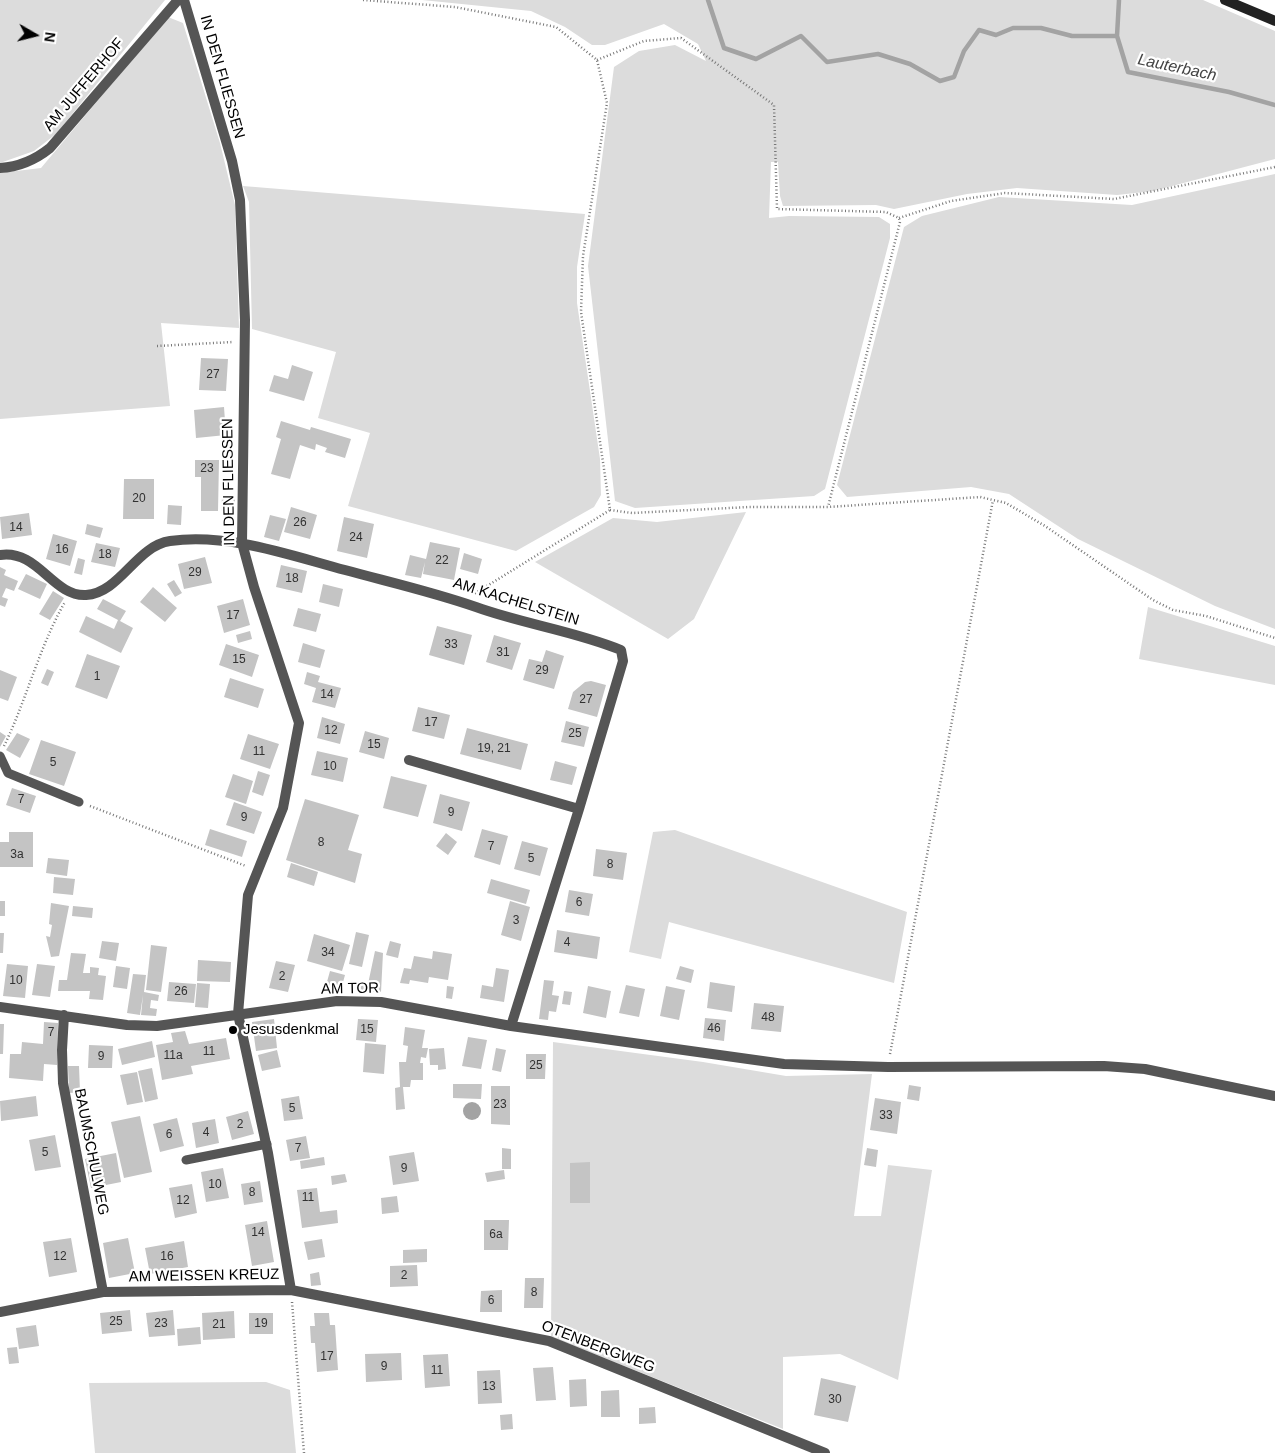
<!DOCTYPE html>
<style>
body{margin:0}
#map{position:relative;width:1275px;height:1453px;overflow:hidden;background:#fff;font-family:Helvetica,sans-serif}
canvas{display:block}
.north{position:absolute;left:10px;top:10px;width:50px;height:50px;-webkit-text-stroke:4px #fff;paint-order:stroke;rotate:98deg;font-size:14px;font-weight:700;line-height:20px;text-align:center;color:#000}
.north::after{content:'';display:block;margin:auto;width:18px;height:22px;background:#000;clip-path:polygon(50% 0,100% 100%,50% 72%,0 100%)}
</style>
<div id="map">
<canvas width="1275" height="1453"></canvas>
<div class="north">N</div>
</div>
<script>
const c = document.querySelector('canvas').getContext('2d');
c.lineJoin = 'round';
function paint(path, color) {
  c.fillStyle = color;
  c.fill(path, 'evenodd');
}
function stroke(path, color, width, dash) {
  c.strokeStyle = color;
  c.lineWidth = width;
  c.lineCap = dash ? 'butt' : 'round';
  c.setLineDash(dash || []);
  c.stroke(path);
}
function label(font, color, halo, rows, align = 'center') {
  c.font = font + ' Helvetica,sans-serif';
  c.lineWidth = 4.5;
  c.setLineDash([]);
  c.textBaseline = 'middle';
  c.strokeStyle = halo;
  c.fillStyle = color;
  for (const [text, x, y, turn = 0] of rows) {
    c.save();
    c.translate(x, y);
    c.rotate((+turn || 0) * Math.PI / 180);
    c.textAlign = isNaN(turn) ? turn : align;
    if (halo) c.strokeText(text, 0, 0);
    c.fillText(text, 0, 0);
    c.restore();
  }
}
paint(new Path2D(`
 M0,0H165L56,134L34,151L0,163Z
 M422,0H1203L1275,31V159L1153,191L1117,195L1017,188L967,194L894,209L876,205L783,206L780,196L778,162H771L769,218L789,216L879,217L890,224V238L825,489L814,496L635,508L615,501L588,266L614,67L639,51L675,45L706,61L698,44L664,24L605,45H592L565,27L531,11Z
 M168,17L183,23L220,143L235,205L239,328L161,323L170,406L0,419V173L41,168Z
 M1275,174V629L1215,606L1078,539L1009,494L971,487L847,497L837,485L904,227L922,216L999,197L1132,205Z
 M243,186L585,214L577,267V303L600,459L601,495L594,507L516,551L348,506L370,433L318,418L336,352L252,329L249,202Z
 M746,512L694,619L668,639L535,562L613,518L657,522Z
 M1148,607L1275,646V685L1139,659Z
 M675,830L907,912L894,983L669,922L661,959L629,952L653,832Z
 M553,1042L703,1062L786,1076L872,1074L854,1216H881L888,1165L932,1170L898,1380L840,1354L783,1357V1429L551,1337Z
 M266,1382L290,1390L296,1453H95L89,1383Z`), '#dcdcdc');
paint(new Path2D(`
 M463 1111a9 9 0 1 1 18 0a9 9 0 1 1-18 0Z`), '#a3a3a3');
stroke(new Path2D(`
 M708,0L724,48L756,59L801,36L827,62L878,54L910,64L940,81L954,77L964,51L979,30L996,35L1013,28H1041L1072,36H1117L1128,72L1229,92L1275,105
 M1117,36L1119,0`), '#a3a3a3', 4.5);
paint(new Path2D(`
 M201,358L228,359L226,391L199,390Z
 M292,365L313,372L304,401L269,391L274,375L288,379Z
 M224,407L226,435L196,438L194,410Z
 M281,421L310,430L311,427L351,439L345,458L325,452L327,448L316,444L315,450L300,445L290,479L271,474L281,439L276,437Z
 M195,460H219L218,511H201V477H195Z
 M124,479H154V519H123Z
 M222,497L235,498V511H221Z
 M168,505L182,506L181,525L167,524Z
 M291,507L317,515L310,539L284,532Z
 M29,513L32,535L2,539L0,517Z
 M270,515L286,519L279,541L264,537Z
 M344,517L374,524L367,558L337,551Z
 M87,524L103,528L100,538L85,534Z
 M53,534L77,541L70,566L46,559Z
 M430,542L460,548L454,580L423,574L425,562L421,578L405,575L410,555L426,559Z
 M96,543L120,548L115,567L91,562Z
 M464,553L482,559L478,574L460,569Z
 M205,557L212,583L184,589L178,564Z
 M78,558L85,560L82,575L74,573Z
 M281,565L307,571L302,593L276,587Z
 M0,567L6,570L4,575L18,581L14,591L6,588L2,597L8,599L5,607L0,605Z
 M26,574L47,584L40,599L18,589Z
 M174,580L182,593L175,597L167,584Z
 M323,584L343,589L339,607L319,602Z
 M153,587L177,608L165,622L140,602Z
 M53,591L64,598L50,620L39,614Z
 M103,599L126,611L120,621L133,628L121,653L79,632L86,616L114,629L118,620L97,609Z
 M243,599L250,625L224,633L217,606Z
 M298,608L321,614L316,632L293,626Z
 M437,626L472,635L464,665L429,655Z
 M250,631L252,639L238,643L236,635Z
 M494,635L521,643L512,670L486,662Z
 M303,643L325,650L320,668L298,662Z
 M226,644L259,655L252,677L219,665Z
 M546,650L564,656L554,689L523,680L529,659L542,662Z
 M87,654L120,666L107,699L75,687Z
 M47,669L54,672L48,686L41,683Z
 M0,670L17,677L8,701L0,698Z
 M307,672L320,676L318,682L341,688L335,708L312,702L316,688L304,684Z
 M230,678L264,689L258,708L224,697Z
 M591,681L606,685L597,717L568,709L573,692L585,682Z
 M418,707L450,715L444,739L412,731Z
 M322,717L345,724L340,744L317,738Z
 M566,721L589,727L584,747L561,742Z
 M467,728L528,744L521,770L460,754Z
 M365,731L389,738L384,759L359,752Z
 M0,732L6,736L0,747Z
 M17,733L30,739L20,758L6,750Z
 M248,734L279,744L270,769L240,759Z
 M41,740L76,752L64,786L29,774Z
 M317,751L348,758L343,782L311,775Z
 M555,761L577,767L572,785L550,780Z
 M258,771L270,775L263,796L252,792Z
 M233,774L253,781L246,804L225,797Z
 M391,776L427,785L418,817L383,808Z
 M12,788L36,796L30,813L6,805Z
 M440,794L470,802L462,831L433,823Z
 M305,799L359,815L348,850L362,854L355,883L286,860Z
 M234,802L262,812L254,834L226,825Z
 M210,829L247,841L242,857L205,845Z
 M482,829L508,836L500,865L474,857Z
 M9,832H33V867H0V842H9Z
 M446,833L457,842L448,855L436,846Z
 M522,841L548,848L540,876L514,869Z
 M596,849L627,853L623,880L593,876Z
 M48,858L69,860L67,876L46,873Z
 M291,863L318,872L314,886L287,877Z
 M54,877L75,879L73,895L53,893Z
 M491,879L530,890L526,904L487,893Z
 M569,890L593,894L589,916L565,912Z
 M0,901H5V916H0Z
 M510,901L530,907L521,941L501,935Z
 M51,903L69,906L59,956L51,957L46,936L50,937L52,925L49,924Z
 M73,906L93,908L92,918L72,916Z
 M557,930L600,937L597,959L554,952Z
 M356,932L369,935L362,967L349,964Z
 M0,933H4L3,953H0Z
 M314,934L350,945L342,971L307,961Z
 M102,941L119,943L116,961L99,958Z
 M390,941L401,944L398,958L386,955Z
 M151,945L167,947L161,992L146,990Z
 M375,951L383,953L381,992H359V984H368Z
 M433,951L452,954L448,980L429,977L428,983L410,980L409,984L400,983L404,968L411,969L414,956L432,959Z
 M71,953L86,954L83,973H90V967L99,968L98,975L106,976L103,1000L89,999L90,991H58L59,980H67Z
 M198,960L231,962L230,982L197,981Z
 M276,961L295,965L288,992L269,988Z
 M7,964L28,966L25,998L3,996Z
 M37,964L55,966L50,997L32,995Z
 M116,966L130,968L127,989L113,987Z
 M680,966L694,970L691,983L676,979Z
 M496,968L509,970L504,1002L480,998L482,985L493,987Z
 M330,971L345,975L340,993L325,989Z
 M133,974L146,975L144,992L159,995L158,1001L151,1000L150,1008L157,1009L156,1016L141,1015L143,995L140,1015L127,1013Z
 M544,980L554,981L552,995L559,996L556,1012L549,1011L548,1020L539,1019Z
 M169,982L196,984L194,1003L167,1001Z
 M710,982L735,986L732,1012L707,1008Z
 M197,983L210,984L208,1008L195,1007Z
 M626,985L645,989L639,1017L619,1013Z
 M447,986L454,987L452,999L446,998Z
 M588,986L611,991L606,1018L583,1013Z
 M666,986L685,990L679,1020L660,1016Z
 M564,991L572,992L570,1005L562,1004Z
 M754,1003L784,1006L781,1032L751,1029Z
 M705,1018L726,1020L724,1041L703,1038Z
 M274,1019L277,1048L256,1051L252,1022Z
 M358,1019L378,1020L376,1042L356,1040Z
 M44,1022L58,1023L57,1065L44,1064L43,1081L9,1078L10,1054H21L22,1042L43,1044Z
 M0,1024H4L3,1054H0Z
 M405,1027L425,1030L422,1048H428L426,1058L421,1057L420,1063H423V1080H411L410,1087H403L405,1109L396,1110L395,1088L400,1087L399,1062H406L408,1046L403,1045Z
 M185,1031L189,1044L226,1038L230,1059L191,1066L193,1074L162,1080L156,1045L173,1042L171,1033Z
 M468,1037L487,1040L481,1069L462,1066Z
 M152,1041L155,1057L122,1065L118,1049Z
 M365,1043L386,1045L384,1074L363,1072Z
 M89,1045L113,1046L112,1068H88Z
 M444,1048L446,1069L438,1070V1065H430L429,1049Z
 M496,1048L506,1050L501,1072L492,1070Z
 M277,1050L281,1067L262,1071L258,1055Z
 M526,1054H546L545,1079H526Z
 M68,1066H79L80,1092L69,1093Z
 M152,1068L158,1099L145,1102L138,1071Z
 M137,1072L143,1102L127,1105L120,1075Z
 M453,1084H482L481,1099L453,1098Z
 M909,1085L921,1087L919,1101L907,1099Z
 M491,1086H510V1125L491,1124Z
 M36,1096L38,1116L1,1121L0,1101Z
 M299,1096L303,1119L284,1121L281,1099Z
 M875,1098L901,1102L897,1134L870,1130Z
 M248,1111L254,1134L232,1140L226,1117Z
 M140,1116L152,1172L124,1178L111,1122Z
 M177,1118L184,1146L160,1152L153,1124Z
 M215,1119L219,1143L196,1148L192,1123Z
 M55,1135L61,1167L35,1171L29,1140Z
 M306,1136L310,1158L290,1161L286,1140Z
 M502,1148L511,1149V1169H502Z
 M867,1148L878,1150L876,1167L864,1165Z
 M414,1152L419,1181L393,1185L389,1156Z
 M116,1153L121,1182L91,1188L85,1159Z
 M324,1157L325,1165L301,1169L300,1161Z
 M590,1162V1203H570V1163Z
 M223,1168L229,1198L206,1202L201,1172Z
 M504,1170L505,1179L487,1182L485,1173Z
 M345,1174L347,1182L332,1185L331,1176Z
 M260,1181L263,1202L244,1205L241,1184Z
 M192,1184L197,1213L175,1218L169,1188Z
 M317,1188L320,1212L337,1210L338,1223L302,1228L297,1190Z
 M397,1196L399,1212L382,1214L381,1198Z
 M484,1220H509L508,1250H484Z
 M267,1221L274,1262L252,1266L245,1225Z
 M71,1238L77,1272L49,1277L43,1242Z
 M128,1238L135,1273L109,1278L103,1243Z
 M322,1239L325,1257L308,1260L304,1242Z
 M184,1241L188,1267L150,1274L145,1248Z
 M427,1249V1262L403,1263V1250Z
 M417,1265L418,1286L390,1287V1266Z
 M319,1272L321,1285L311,1286L310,1274Z
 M525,1278H544L543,1308H524Z
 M502,1290V1312H480L481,1291Z
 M130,1310L132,1331L102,1334L100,1313Z
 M173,1310L175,1335L149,1337L146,1313Z
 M234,1311L235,1338L203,1340L202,1313Z
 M249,1313H273V1334H249Z
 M314,1313H329L330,1325H335L338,1370L317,1372L315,1343H311L310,1326H315Z
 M36,1325L39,1346L19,1349L16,1328Z
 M200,1327L201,1344L178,1346L177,1329Z
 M17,1347L19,1363L9,1364L7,1348Z
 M401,1353L402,1380L366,1382L365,1354Z
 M448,1354L450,1386L425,1388L423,1355Z
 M553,1367L556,1400L536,1401L533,1368Z
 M500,1370L502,1403L478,1404L477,1371Z
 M821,1378L856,1386L848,1422L814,1415Z
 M586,1379L587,1406L570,1407L569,1380Z
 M619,1390L620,1417H601V1391Z
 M655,1407L656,1423L639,1424V1408Z
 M512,1414L513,1429L501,1430L500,1415Z`), '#c4c4c4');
stroke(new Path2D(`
 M363,0L455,7L556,27L597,60L607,103L583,256L581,312L610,510L474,594
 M597,60L644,41L681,38L774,105L777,209L886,212L899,218L900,222L828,507
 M899,218L951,201L1005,193L1114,199L1275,167
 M157,346L233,342
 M610,510L632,513L749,507H828L980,497L1006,503L1045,526L1153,600L1173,610L1206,616L1275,638
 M4,746C27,699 39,647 65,602
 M90,806L246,866
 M890,1054L993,500
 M292,1302L304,1453`), '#777', 2.5, [1, 2.5]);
stroke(new Path2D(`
 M0,756L8,773L79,802
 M186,1160L267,1144`), '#555', 9);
stroke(new Path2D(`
 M184,0L232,161L240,200L245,320L242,543L254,587L299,723L283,808L248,895L238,1014L268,1153L291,1290
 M0,168C19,167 35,160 50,148L178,0
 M0,555C38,549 53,597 86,595C120,593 136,546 170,541C229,533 289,555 345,570C389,582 433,592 476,607C523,624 575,631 621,650L623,661L579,809L511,1026
 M409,760L579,809
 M0,1007L127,1025L157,1026L337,1001L381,1002L511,1026L784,1064L888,1067L1104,1066L1145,1069L1275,1096
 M64,1015L62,1050L63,1083L103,1292
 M0,1312L103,1292L291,1290L549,1341L825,1453`), '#555', 10);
stroke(new Path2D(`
 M1225,0L1275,21`), '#222', 10);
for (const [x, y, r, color] of [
 [233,1030,5,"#000"]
]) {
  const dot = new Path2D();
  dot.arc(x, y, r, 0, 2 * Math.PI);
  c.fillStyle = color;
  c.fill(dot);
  stroke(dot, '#fff', 2);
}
label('12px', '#313131', null, [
 ["27",213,375],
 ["23",207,469],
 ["20",139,499],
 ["26",300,523],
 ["14",16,528],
 ["24",356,538],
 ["16",62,550],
 ["18",105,555],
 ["22",442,561],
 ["29",195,573],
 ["18",292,579],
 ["17",233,616],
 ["33",451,645],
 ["31",503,653],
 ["15",239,660],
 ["29",542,671],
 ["1",97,677],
 ["14",327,695],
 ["27",586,700],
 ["17",431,723],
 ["12",331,731],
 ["25",575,734],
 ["15",374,745],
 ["19, 21",494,749],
 ["11",259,752],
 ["5",53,763],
 ["10",330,767],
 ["7",21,800],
 ["9",451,813],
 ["9",244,818],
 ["8",321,843],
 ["7",491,847],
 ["3a",17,855],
 ["5",531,859],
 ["8",610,865],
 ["6",579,903],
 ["3",516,921],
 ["4",567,943],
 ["34",328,953],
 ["2",282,977],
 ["10",16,981],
 ["26",181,992],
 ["48",768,1018],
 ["46",714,1029],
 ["15",367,1030],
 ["7",51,1033],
 ["11",209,1052],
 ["11a",173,1056],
 ["9",101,1057],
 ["25",536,1066],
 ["23",500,1105],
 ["5",292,1109],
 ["33",886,1116],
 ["2",240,1125],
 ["4",206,1133],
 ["6",169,1135],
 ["7",298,1149],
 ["5",45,1153],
 ["9",404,1169],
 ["10",215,1185],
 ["8",252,1193],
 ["11",308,1198],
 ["12",183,1201],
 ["14",258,1233],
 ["6a",496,1235],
 ["12",60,1257],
 ["16",167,1257],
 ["2",404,1276],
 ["8",534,1293],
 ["6",491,1301],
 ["25",116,1322],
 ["23",161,1324],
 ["19",261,1324],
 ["21",219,1325],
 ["17",327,1357],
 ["9",384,1367],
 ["11",437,1371],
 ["13",489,1387],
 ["30",835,1400]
]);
label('15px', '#000', '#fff', [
 ["IN DEN FLIESSEN",222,77,74],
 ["AM JUFFERHOF",84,85,-50],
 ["IN DEN FLIESSEN",229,482,-91],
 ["AM KACHELSTEIN",516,602,17],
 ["AM TOR",350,989,-1],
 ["BAUMSCHULWEG",91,1152,79],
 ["AM WEISSEN KREUZ",204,1276,-1],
 ["OTENBERGWEG",598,1347,21]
]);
label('15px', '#000', '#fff', [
 ["Jesusdenkmal",243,1030]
], 'left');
label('italic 16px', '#444', '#fff', [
 ["Lauterbach",1177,68,12]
]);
</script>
